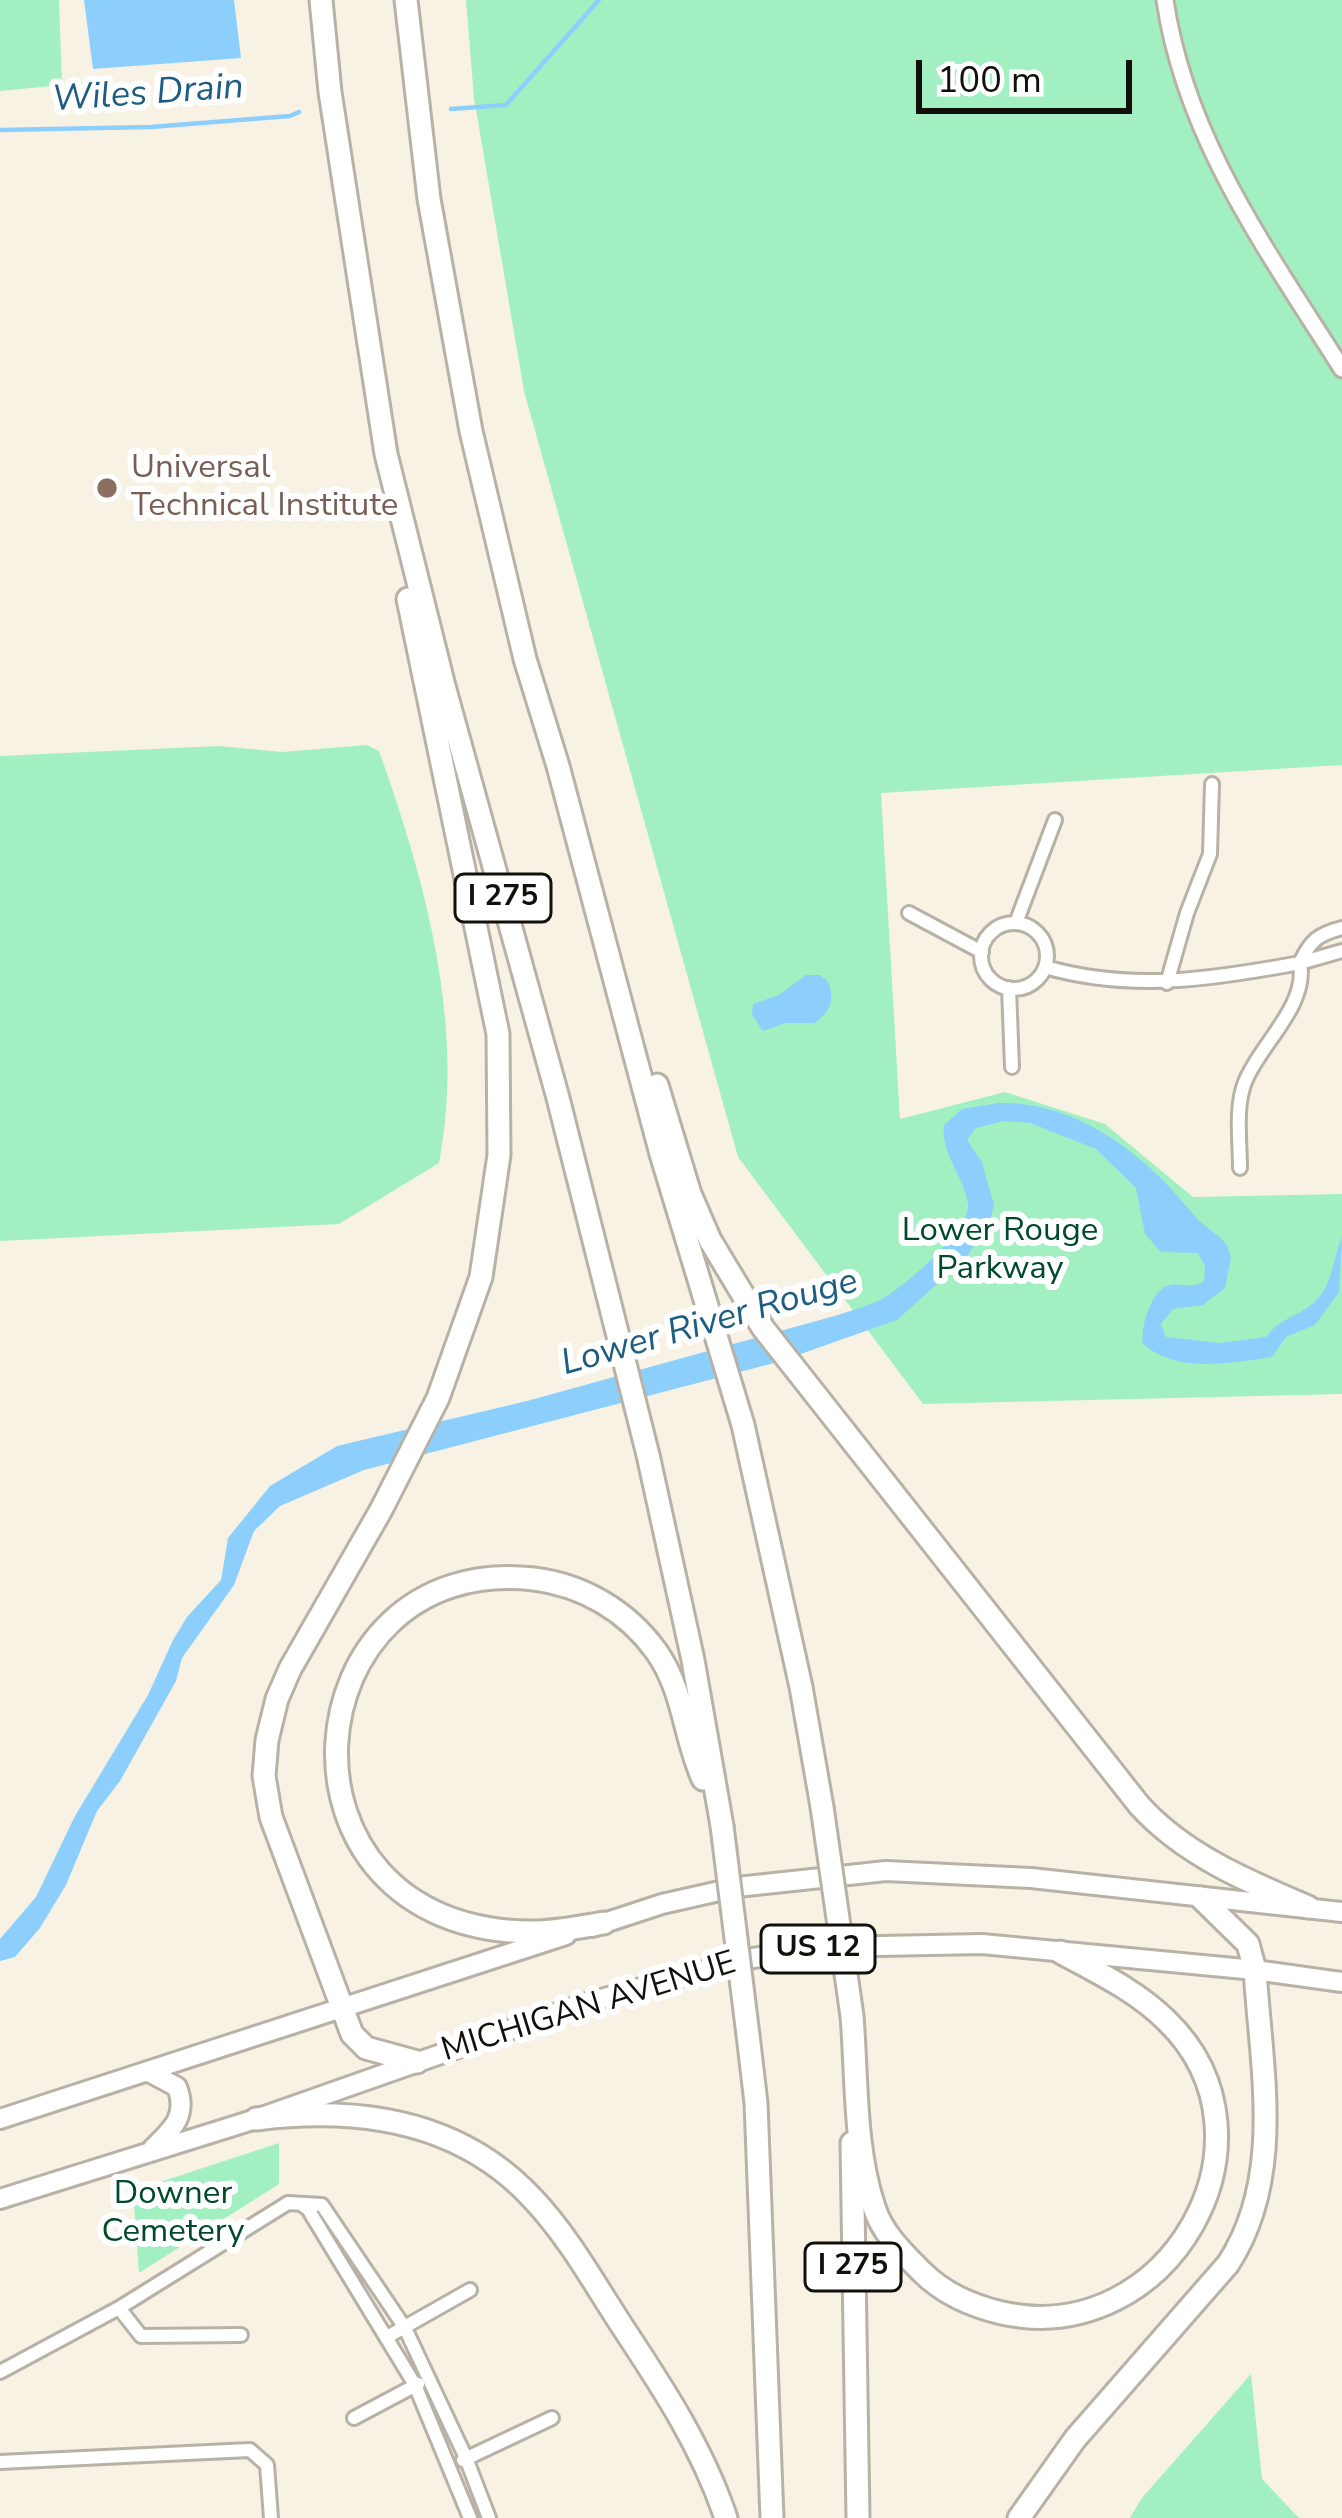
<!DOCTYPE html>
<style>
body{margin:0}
#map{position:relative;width:1342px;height:2518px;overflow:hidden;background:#f8f2e5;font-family:"Nunito Sans",sans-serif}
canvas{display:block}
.scale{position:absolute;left:916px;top:60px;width:216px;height:54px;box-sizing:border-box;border:6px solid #11100b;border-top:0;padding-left:15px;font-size:36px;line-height:42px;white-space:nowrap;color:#11100b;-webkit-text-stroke:9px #fff;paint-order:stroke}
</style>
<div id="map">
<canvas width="1342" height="2518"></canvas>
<div class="scale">100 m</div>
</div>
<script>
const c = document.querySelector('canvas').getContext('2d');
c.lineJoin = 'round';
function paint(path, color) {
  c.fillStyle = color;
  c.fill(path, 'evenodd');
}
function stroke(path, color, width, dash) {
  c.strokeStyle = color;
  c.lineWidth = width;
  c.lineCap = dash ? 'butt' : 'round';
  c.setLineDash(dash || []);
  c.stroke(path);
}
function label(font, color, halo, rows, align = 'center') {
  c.font = font + ' "Nunito Sans",sans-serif';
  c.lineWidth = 12;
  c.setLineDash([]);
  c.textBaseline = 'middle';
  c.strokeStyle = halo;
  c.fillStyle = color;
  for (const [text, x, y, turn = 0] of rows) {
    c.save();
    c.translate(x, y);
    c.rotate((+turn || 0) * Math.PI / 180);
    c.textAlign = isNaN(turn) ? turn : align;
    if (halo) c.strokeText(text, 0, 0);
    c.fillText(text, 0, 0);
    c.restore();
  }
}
paint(new Path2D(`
 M0,0H59L62,85L0,91Z
 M466,0H1342V765L881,793L900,1119L1005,1092L1105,1124L1193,1197L1342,1194V1394L923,1404L738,1157L524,391L474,98Z
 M367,745L379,751C425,879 466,1027 439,1163L339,1224L0,1241V756L219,746L282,752Z
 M279,2143V2184L139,2273L133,2191Z
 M1251,2374L1262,2479L1299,2518H1130L1141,2499Z`), '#a2f0c1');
paint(new Path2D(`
 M84,0H234L241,58L93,69Z
 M806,975H819L827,980C836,997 831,1013 814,1023H786L763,1031L752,1015L753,1004L779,995Z
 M999,1103C1078,1101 1147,1156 1193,1214C1203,1227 1218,1233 1227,1245L1231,1258L1225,1288L1203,1305L1173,1309L1161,1324L1166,1337L1220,1343L1266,1337C1283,1314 1304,1317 1321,1295C1333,1278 1334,1256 1342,1237L1339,1292L1315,1325L1286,1337L1272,1357C1230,1363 1178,1374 1143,1344C1140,1329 1150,1295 1165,1287C1178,1280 1190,1291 1204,1281L1205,1266L1198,1253L1161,1252L1145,1234L1136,1188L1096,1149L1030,1123L1004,1121L976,1128L967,1140L982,1162L994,1205L991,1217L966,1258L897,1320L778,1362L364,1470L280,1506L254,1531L234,1585L182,1658L176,1681L120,1781L97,1811L66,1885L40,1928L15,1957L0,1961V1939L36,1897L75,1816L148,1695L173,1640L187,1617L221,1580L228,1538L270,1486L337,1446L527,1401L838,1315C852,1310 869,1306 882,1299C904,1287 971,1229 968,1204C964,1176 940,1153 944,1125L962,1109Z`), '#8dcffc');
stroke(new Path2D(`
 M451,109L506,105L599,0
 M0,130L151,127L290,116L299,112`), '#8dcffc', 4.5);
const minor = new Path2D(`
 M909,913L982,952
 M1016,923L1055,820
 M981 956a33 33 0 1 1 66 0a33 33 0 1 1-66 0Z
 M1342,928C1318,934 1310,941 1300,963L1342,951
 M1045,967C1132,992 1213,979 1300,963C1308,1006 1260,1044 1245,1082C1235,1107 1240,1141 1240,1168
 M1167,983L1187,913L1210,854L1212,784
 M1009,988L1012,1067
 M301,2204L308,2209L415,2385L470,2518
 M119,2308L141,2336L241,2335
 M387,2337L470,2290
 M0,2372L119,2308L288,2203L322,2205L405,2328L466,2458L489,2518
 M354,2418L418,2384
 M463,2460L552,2418
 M0,2462L250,2450L267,2465L271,2518`);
const tertiary = new Path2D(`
 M1165,0C1185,139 1269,253 1342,369`);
const primary = new Path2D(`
 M592,1927L662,1904L737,1887L886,1871L1031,1878L1342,1912
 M147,2071L177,2087C188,2115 173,2129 153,2148
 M0,2119L566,1935
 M0,2199L256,2119L583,2004L746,1959L829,1947L982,1944L1255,1970L1342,1982`);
const motorway = new Path2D(`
 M321,0L330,92L386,454L444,686L558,1098L648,1455L693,1660L722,1826
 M406,0L429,199L471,431L525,659L558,766L661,1154L743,1425L801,1687L822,1807
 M408,599L498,1034L499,1155L481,1277L438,1398L381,1510L290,1669L277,1699L267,1740L264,1776L271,1817L352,2034L366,2048L417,2062
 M657,1085L690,1194L710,1240L763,1328L1139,1805C1184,1855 1247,1881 1308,1907
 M604,1923C580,1927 556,1932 531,1932C255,1930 288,1551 534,1579C583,1585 627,1611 656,1651C684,1690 684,1737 703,1779
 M852,2016C857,2078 854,2147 874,2207C882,2233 903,2253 922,2272C944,2294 972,2306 1002,2313C1167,2350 1289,2140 1167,2021C1137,1991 1097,1972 1060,1952
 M748,2035L756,2103L772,2518
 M256,2119C358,2106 460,2120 533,2199C568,2236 594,2283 622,2326C663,2388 702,2447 726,2518
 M852,2143L858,2518
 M1019,2518L1075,2439L1228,2264C1285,2177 1261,2068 1255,1970L1248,1944L1201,1898`);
stroke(minor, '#b7b2a5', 18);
stroke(tertiary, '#b7b2a5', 21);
stroke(primary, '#b7b2a5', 24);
stroke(motorway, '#b7b2a5', 27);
stroke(minor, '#fff', 12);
stroke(tertiary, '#fff', 15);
stroke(primary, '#fff', 18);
stroke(motorway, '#fff', 21);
const motorwayBridge = new Path2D(`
 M822,1807L852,2016
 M722,1826L748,2035`);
stroke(motorwayBridge, '#b7b2a5', 27, []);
stroke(motorwayBridge, '#fff', 21);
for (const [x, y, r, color] of [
 [107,488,12,"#8d6e63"]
]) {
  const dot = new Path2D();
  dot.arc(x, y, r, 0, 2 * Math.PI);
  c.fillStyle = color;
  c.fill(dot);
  stroke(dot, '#fff', 4.5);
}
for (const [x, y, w] of [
 [503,898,96],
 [818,1949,114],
 [853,2267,96]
]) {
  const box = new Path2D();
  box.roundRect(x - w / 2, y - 24, w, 48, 9);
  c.fillStyle = '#fff';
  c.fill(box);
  stroke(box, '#11100b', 3);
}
label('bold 30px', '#11100b', null, [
 ["I 275",503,898],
 ["US 12",818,1949],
 ["I 275",853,2267]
]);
label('33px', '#785e54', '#fff', [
 ["Universal",131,469],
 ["Technical Institute",131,507]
], 'left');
label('33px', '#004a2a', '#fff', [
 ["Lower Rouge",1000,1232],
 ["Parkway",1000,1270],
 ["Downer",173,2195],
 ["Cemetery",173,2233]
]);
label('33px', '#11100b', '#fff', [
 ["MICHIGAN AVENUE",589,2008,-17]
]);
label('italic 36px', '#1e5d82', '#fff', [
 ["Wiles Drain",148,95,-4],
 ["Lower River Rouge",710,1324,-16]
]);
</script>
